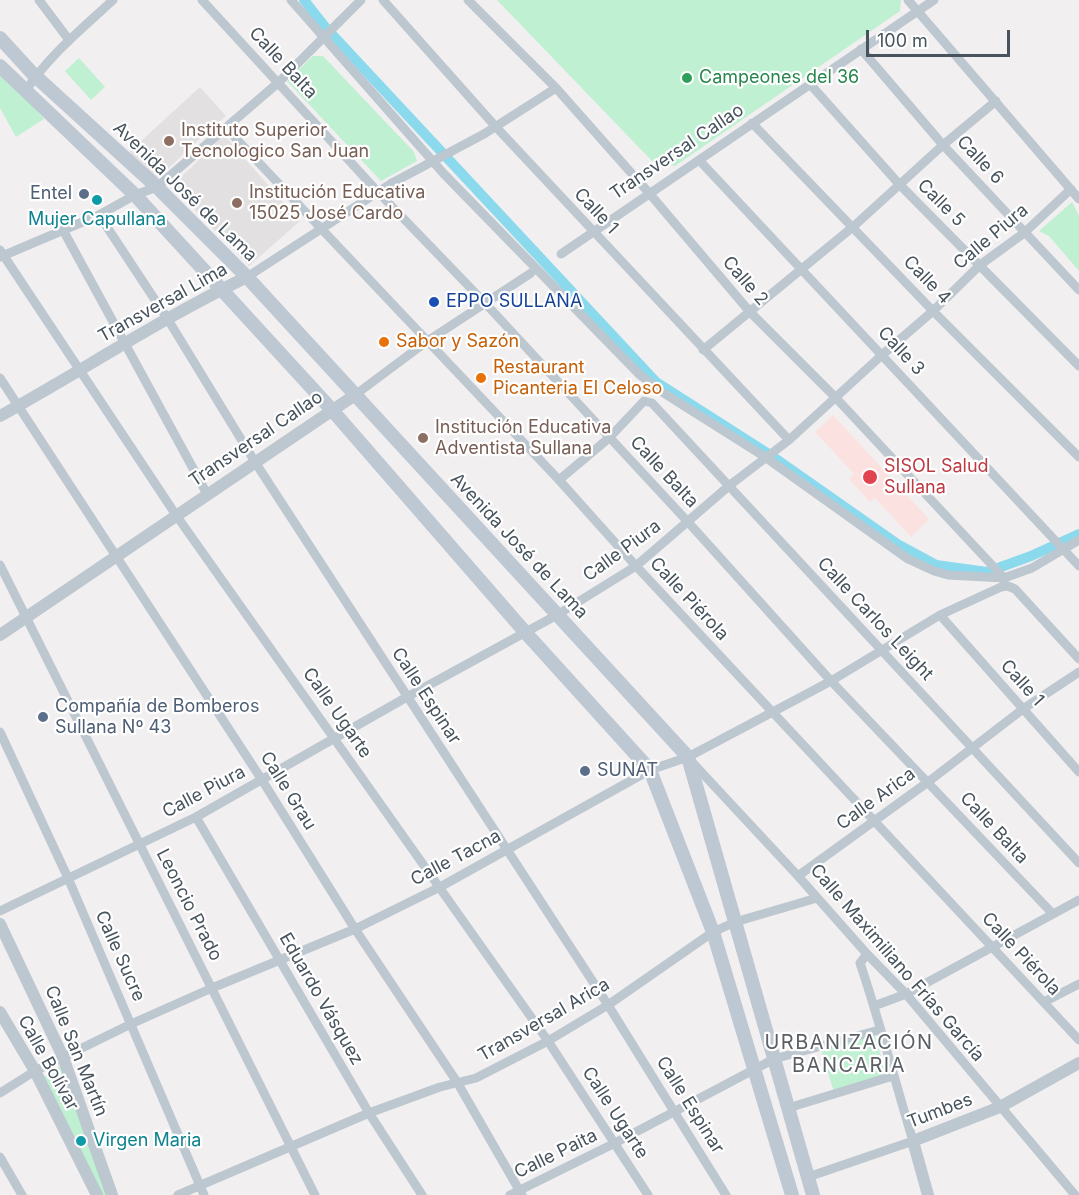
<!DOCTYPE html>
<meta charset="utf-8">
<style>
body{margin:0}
#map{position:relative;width:1079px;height:1195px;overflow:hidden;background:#f2eff0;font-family:Inter,sans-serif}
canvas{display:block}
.scale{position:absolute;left:866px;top:30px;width:144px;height:27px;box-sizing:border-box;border:3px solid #47535d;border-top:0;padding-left:8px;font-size:18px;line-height:21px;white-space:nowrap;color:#47535d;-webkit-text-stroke:4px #fff;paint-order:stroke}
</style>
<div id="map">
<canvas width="1079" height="1195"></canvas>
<div class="scale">100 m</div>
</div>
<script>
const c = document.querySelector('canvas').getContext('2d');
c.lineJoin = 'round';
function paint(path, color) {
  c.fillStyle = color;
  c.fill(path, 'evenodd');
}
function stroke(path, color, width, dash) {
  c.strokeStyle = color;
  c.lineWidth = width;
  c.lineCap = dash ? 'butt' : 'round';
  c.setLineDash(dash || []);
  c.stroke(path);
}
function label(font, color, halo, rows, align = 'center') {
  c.font = font + ' Inter,sans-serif';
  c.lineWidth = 4.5;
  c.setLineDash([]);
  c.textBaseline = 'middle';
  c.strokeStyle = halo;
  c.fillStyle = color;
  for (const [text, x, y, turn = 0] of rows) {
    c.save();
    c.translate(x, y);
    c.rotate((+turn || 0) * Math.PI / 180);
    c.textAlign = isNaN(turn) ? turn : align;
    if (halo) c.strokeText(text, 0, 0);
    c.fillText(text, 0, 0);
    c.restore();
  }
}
paint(new Path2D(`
 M200,87L226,116L208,131L157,179L129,152Z
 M224,135L300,221L249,266L172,186Z`), '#e3e0e2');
paint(new Path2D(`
 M833,415L929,519L911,537L875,498L870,502L849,479L854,474L815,432Z`), '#fbe2e0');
paint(new Path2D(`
 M497,0H901L900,11L675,166L652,161Z
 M313,56H323L414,152L417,161L381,181L287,81Z
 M79,58L105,87L91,100L65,71Z
 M0,68L44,119L16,137L0,108Z
 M1072,202L1079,216V271L1049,236L1039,231Z
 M874,1033L887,1076L834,1092L821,1050Z
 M63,1064L109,1195H99L42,1078Z`), '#bef0d1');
stroke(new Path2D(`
 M304,0L326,28L656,382L767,453
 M772,456L899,545L936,565L987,572L1031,556L1079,534`), '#8bd9ed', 10);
stroke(new Path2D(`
 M39,0L69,40
 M202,0L377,191L485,303L688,522L831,681L1052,913
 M291,0L444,174L640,375L662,392L765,457L908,559L934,571L948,575L1004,578L1032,568L1079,540
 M383,0L496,127L789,440
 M468,0L556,88L649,193L750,312L836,398L1004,578
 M908,0L1079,199
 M339,22L361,0
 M861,49L943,145L1079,290
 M810,84L899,184L1079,366
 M25,92C48,56 82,29 113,0
 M752,123L933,311L1079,457
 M226,128L559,480L636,566L1079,1040
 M484,134L556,88
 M699,160L1079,566
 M99,215L167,318L255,462L608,1005L726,1195
 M63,230L207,494
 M0,250L176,515L548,1041L648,1195
 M561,254L934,0
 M0,257L99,215L135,195L157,187L279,82L312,49
 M247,277L392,183
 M703,350L854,226L943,145L996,101
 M0,378L262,780L355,929L457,1082L522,1195
 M355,395L426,342L531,273
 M559,480L609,438L644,401L652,403L1079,863
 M0,565L315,1195
 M940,615L1079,772
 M0,732L68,878L204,1195
 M691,761L798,876L867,954L906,994L1075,1195
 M196,817L369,1113L422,1195
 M798,876L928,782L1023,709L1079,672
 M0,911L196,817L407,697L557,615L636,566L730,485L789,440L882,355L933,311L980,265L1024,233L1071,189
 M1044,1002L1079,984
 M874,1006L906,994L1079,900
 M0,1093L35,1071L131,1024L212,988L355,929L440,887L650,770L688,757L831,681L940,615L1001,587L1008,586L1015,589L1079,659
 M788,1108L893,1076
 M0,1157L22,1195
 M808,1177L913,1141C895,1082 880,1022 860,963L867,954
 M178,1195L369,1113L440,1087L476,1078L548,1041L608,1005L713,932L735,922L817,898
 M510,1195L615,1143L774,1059L879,1030`), '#bdc7cf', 9);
stroke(new Path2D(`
 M0,416C83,370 162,318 247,277
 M0,635L355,395
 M0,924L63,1057L112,1195
 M0,1012L35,1071L97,1195
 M928,1195L913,1141L1000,1107L1079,1063`), '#bdc7cf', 12);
stroke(new Path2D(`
 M0,38L33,74L157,187L247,277L688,757L813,1195
 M0,66L135,195L332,410L525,632L650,770L713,932L792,1195`), '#bdc8d3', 14);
stroke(new Path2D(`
 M312,49L339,22
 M392,183L484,134`), '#bdc7cf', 9);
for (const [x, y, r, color] of [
 [687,78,6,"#2e9e5b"],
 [169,141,6,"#8d6e63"],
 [84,194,6,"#5c6f8a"],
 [97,200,6,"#0f9aa8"],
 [237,203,6,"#8d6e63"],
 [434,302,6,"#1a4fb4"],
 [384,342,6,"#e8710a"],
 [481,378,6,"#e8710a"],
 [423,438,6,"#8d6e63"],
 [870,477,8,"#e0444e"],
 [43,717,6,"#5c6f8a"],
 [585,771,6,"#5c6f8a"],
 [81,1141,6,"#0f9aa8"]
]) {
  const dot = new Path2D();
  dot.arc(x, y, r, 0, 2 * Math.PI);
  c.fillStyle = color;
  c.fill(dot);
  stroke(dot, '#fff', 2);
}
label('18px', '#47535d', '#fff', [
 ["Calle Balta",283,63,47],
 ["Transversal Callao",677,152,-34],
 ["Calle 6",980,160,47],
 ["Avenida José de Lama",185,192,44],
 ["Calle 5",941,203,45],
 ["Calle 1",596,211,47],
 ["Calle Piura",991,237,-40],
 ["Calle 4",927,280,46],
 ["Calle 2",745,281,49],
 ["Transversal Lima",163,303,-29],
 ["Calle 3",901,351,47],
 ["Transversal Callao",256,439,-34],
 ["Calle Balta",664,472,47],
 ["Avenida José de Lama",519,546,47],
 ["Calle Piura",622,551,-36],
 ["Calle Piérola",689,599,47],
 ["Calle Carlos Leight",875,619,47],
 ["Calle 1",1022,683,48],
 ["Calle Espinar",426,696,57],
 ["Calle Ugarte",337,713,55],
 ["Calle Grau",288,791,58],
 ["Calle Piura",204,792,-28],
 ["Calle Arica",876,799,-36],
 ["Calle Balta",994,828,47],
 ["Calle Tacna",456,858,-28],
 ["Leoncio Prado",189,905,63],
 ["Calle Piérola",1021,954,47],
 ["Calle Sucre",120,956,66],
 ["Calle Maximiliano Frías García",897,963,49],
 ["Eduardo Vásquez",321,999,60],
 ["Transversal Arica",544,1020,-30],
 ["Calle San Martín",76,1051,68],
 ["Calle Bolívar",48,1063,61],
 ["Calle Espinar",690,1105,58],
 ["Tumbes",940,1111,-21],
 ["Calle Ugarte",615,1113,57],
 ["Calle Paita",556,1154,-26]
]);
label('18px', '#27864d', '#fff', [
 ["Campeones del 36",699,78]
], 'left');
label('18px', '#785e54', '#fff', [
 ["Instituto Superior",181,131],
 ["Tecnologico San Juan",181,152],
 ["Institución Educativa",249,193],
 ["15025 José Cardo",249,214],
 ["Institución Educativa",435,428],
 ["Adventista Sullana",435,449]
], 'left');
label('18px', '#4e5e75', '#fff', [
 ["Entel",72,194,"right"],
 ["Compañía de Bomberos",55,707],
 ["Sullana Nº 43",55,728],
 ["SUNAT",597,771]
], 'left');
label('18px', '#0d838f', '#fff', [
 ["Mujer Capullana",97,220],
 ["Virgen Maria",93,1141,"left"]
]);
label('18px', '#164399', '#fff', [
 ["EPPO SULLANA",446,302]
], 'left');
label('18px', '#c56008', '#fff', [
 ["Sabor y Sazón",396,342],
 ["Restaurant",493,368],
 ["Picanteria El Celoso",493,389]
], 'left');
label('18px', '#be3a42', '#fff', [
 ["SISOL Salud",884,467],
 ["Sullana",884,488]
], 'left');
c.letterSpacing = '1.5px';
label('20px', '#5c6065', '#fff', [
 ["URBANIZACIÓN",849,1043],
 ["BANCARIA",849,1066]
]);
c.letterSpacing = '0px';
</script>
